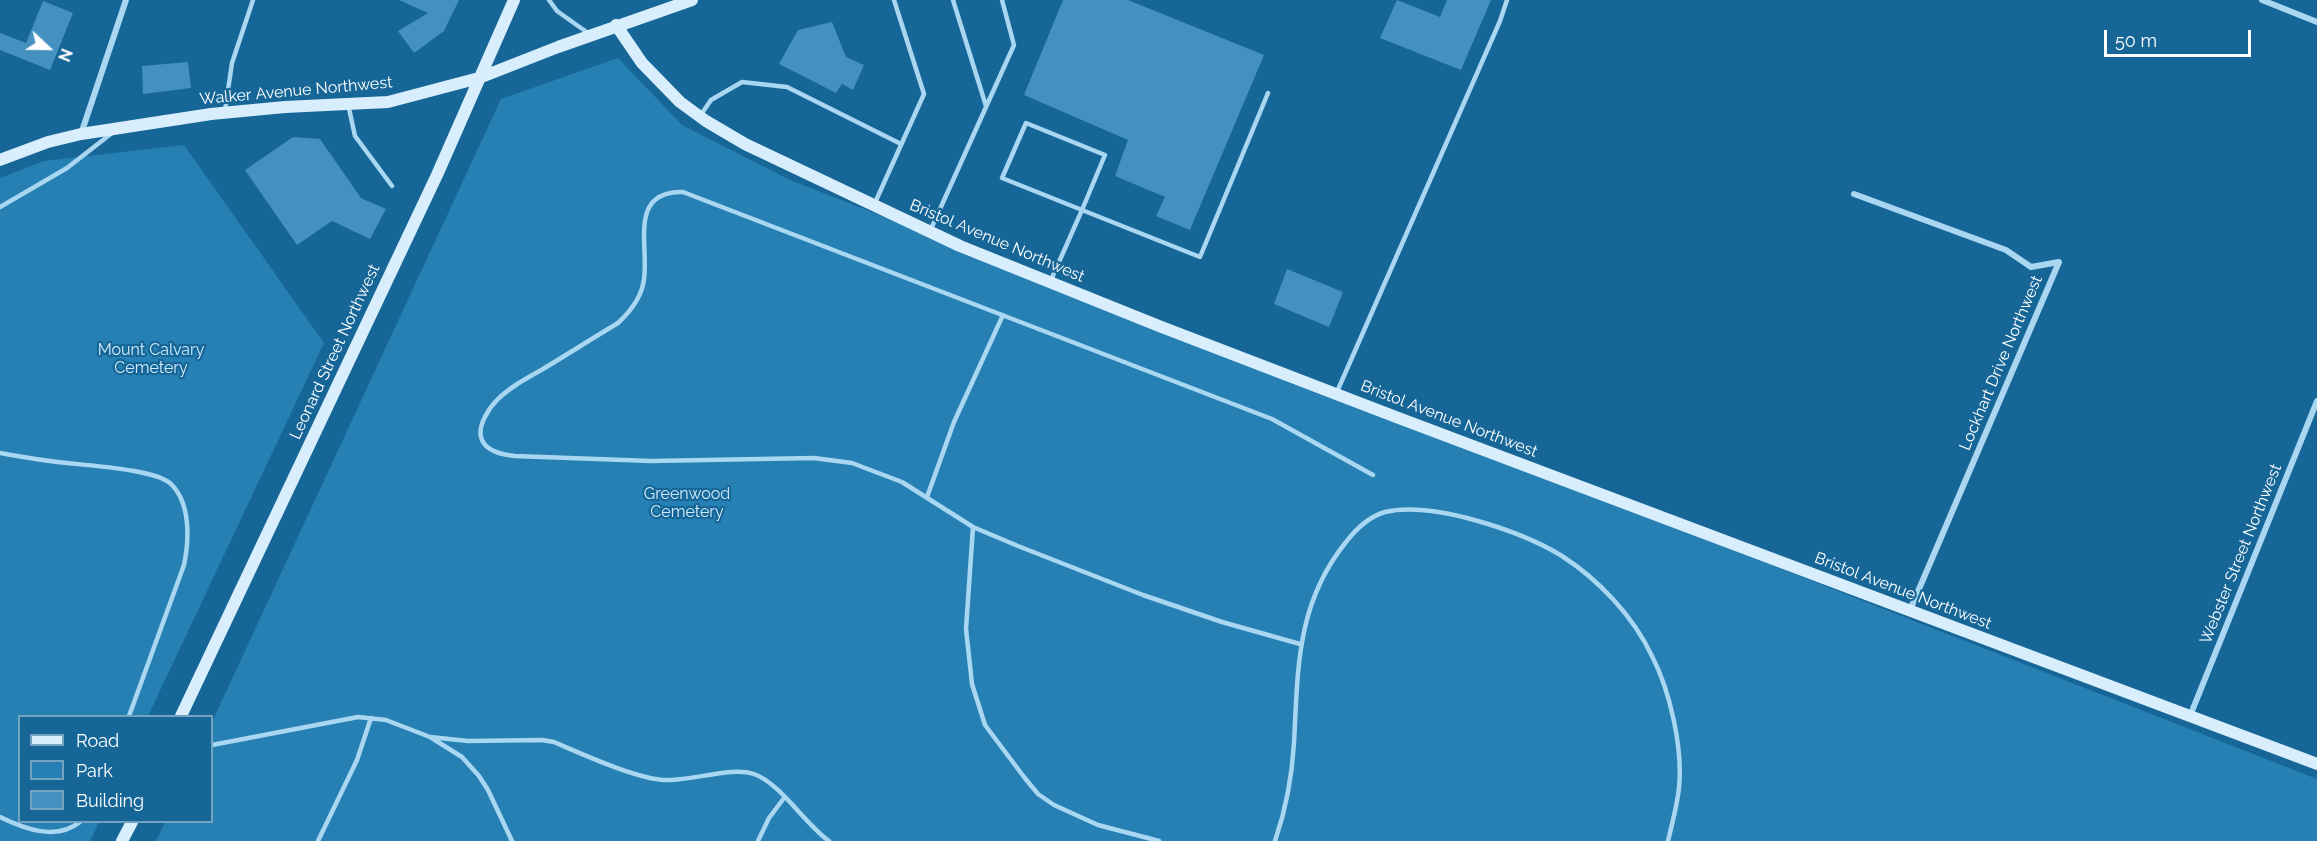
<!DOCTYPE html>
<style>
body{margin:0}
#map{position:relative;width:2317px;height:841px;overflow:hidden;background:#166697;font-family:Raleway,sans-serif}
canvas{display:block}
.legend{position:absolute;left:18px;top:715px;width:195px;height:108px;box-sizing:border-box;background:#166697;border:2px solid #73a3c1;margin:0;padding:8px 10px;list-style:none;font-size:18px;color:#fff}
.legend li{display:flex;align-items:center;gap:12px;height:30px}
.legend b{width:30px;border:2px solid #73a3c1}
.north{position:absolute;left:18px;top:18px;width:60px;height:60px;-webkit-text-stroke:4px #166697;paint-order:stroke;rotate:112deg;font-size:16px;font-weight:700;line-height:24px;text-align:center;color:#fff}
.north::after{content:'';display:block;margin:auto;width:21px;height:27px;background:#fff;clip-path:polygon(50% 0,100% 100%,50% 72%,0 100%)}
.scale{position:absolute;left:2104px;top:30px;width:147px;height:27px;box-sizing:border-box;border:3px solid #fff;border-top:0;padding-left:8px;font-size:18px;line-height:21px;white-space:nowrap;color:#fff;-webkit-text-stroke:4px #166697;paint-order:stroke}
</style>
<div id="map">
<canvas width="2317" height="841"></canvas>
<ul class="legend">
<li><b style="height:8px;background:#d8eefc"></b>Road</li>
<li><b style="height:16px;background:#2680b4"></b>Park</li>
<li><b style="height:16px;background:#4491c0"></b>Building</li>
</ul>
<div class="north">N</div>
<div class="scale">50 m</div>
</div>
<script>
const c = document.querySelector('canvas').getContext('2d');
c.lineJoin = 'round';
function paint(path, color) {
  c.fillStyle = color;
  c.fill(path, 'evenodd');
}
function stroke(path, color, width, dash) {
  c.strokeStyle = color;
  c.lineWidth = width;
  c.lineCap = dash ? 'butt' : 'round';
  c.setLineDash(dash || []);
  c.stroke(path);
}
function label(font, color, halo, rows, align = 'center') {
  c.font = font + ' Raleway,sans-serif';
  c.lineWidth = 4.5;
  c.setLineDash([]);
  c.textBaseline = 'middle';
  c.strokeStyle = halo;
  c.fillStyle = color;
  for (const [text, x, y, turn = 0] of rows) {
    c.save();
    c.translate(x, y);
    c.rotate((+turn || 0) * Math.PI / 180);
    c.textAlign = isNaN(turn) ? turn : align;
    if (halo) c.strokeText(text, 0, 0);
    c.fillText(text, 0, 0);
    c.restore();
  }
}
paint(new Path2D(`
 M618,58L682,125L790,180L2317,779V841H156L165,822H212V722L501,99Z
 M184,145L324,343L148,716H20V822H99L90,841H0V178L44,161Z`), '#2680b4');
paint(new Path2D(`
 M399,0H459L444,31L414,53L398,31L428,13Z
 M1063,0H1128L1264,55L1190,230L1156,216L1165,197L1115,176L1128,140L1024,95Z
 M1397,0L1440,17L1447,0H1491L1461,70L1380,38Z
 M43,1L73,13L50,70L0,50V33L26,43Z
 M832,22L846,57L864,65L853,90L842,84L836,93L779,64L798,30Z
 M188,62L191,88L143,94L142,66Z
 M293,137L320,139L361,198L386,209L370,239L332,221L297,245L245,170Z
 M1287,269L1343,292L1329,327L1274,304Z`), '#4491c0');
stroke(new Path2D(`
 M549,0L557,11L588,33
 M953,0L986,106
 M348,104L355,136L392,186
 M225,110L232,63L253,0
 M700,116L711,100L742,82L787,87L901,144
 M1026,123L1105,155L1082,210L1002,178Z
 M874,205L924,94L894,0
 M0,207L67,168L112,133
 M931,229L1014,45L1002,0
 M1051,280L1082,210L1200,257L1268,93
 M1336,394L1500,21L1507,0
 M0,453C17,456 34,459 50,461C76,465 157,468 172,485C191,505 189,541 184,565L129,716
 M927,497L954,422L1003,315
 M973,527L966,629L972,684L985,725L1024,777L1038,794L1054,805L1098,825L1159,841
 M1300,644L1222,622L1143,595L1018,546L973,527L902,482L852,463L814,458L651,461L515,456C503,455 484,451 481,437C478,425 489,408 497,400C510,387 527,378 543,369C568,354 593,338 618,323C631,311 642,297 644,279C649,245 628,191 683,192L1272,419L1373,475
 M430,737L468,741L542,740L554,742C582,754 639,780 667,780C693,781 732,766 754,774C780,783 805,824 829,841
 M212,745L358,717L386,720L430,737L462,757L479,776L488,790L512,841
 M0,817C25,829 56,841 80,822
 M318,841L357,760L371,718
 M758,841L769,818L784,798
 M1275,841C1286,809 1292,777 1294,743C1298,669 1296,604 1346,542C1356,529 1368,517 1385,512C1433,501 1521,531 1562,556C1599,580 1633,616 1652,656C1670,691 1683,748 1679,788C1677,806 1672,824 1668,841`), '#a9d7f2', 4.5);
stroke(new Path2D(`
 M2262,0L2317,22
 M81,134L126,0
 M1854,194L2006,250L2031,267L2059,262L1910,610
 M2190,716L2317,401`), '#a9d7f2', 6);
stroke(new Path2D(`
 M616,25L642,63L680,102L706,121L745,144L960,246L1159,326L1396,417L2317,764
 M0,160L48,142L81,134L211,114L285,107L388,102L479,78L558,47L692,0
 M181,716L437,175L514,0
 M122,841L132,822`), '#d8eefc', 12);
label('16px', '#fff', '#166697', [
 ["Walker Avenue Northwest",296,91,-5],
 ["Bristol Avenue Northwest",997,241,23],
 ["Leonard Street Northwest",335,352,-65],
 ["Lockhart Drive Northwest",2001,363,-67],
 ["Bristol Avenue Northwest",1449,419,21],
 ["Webster Street Northwest",2241,554,-68],
 ["Bristol Avenue Northwest",1903,591,21]
]);
label('16px', '#d1ecfc', '#166697', [
 ["Mount Calvary",151,350],
 ["Cemetery",151,368],
 ["Greenwood",687,494],
 ["Cemetery",687,512]
]);
</script>
